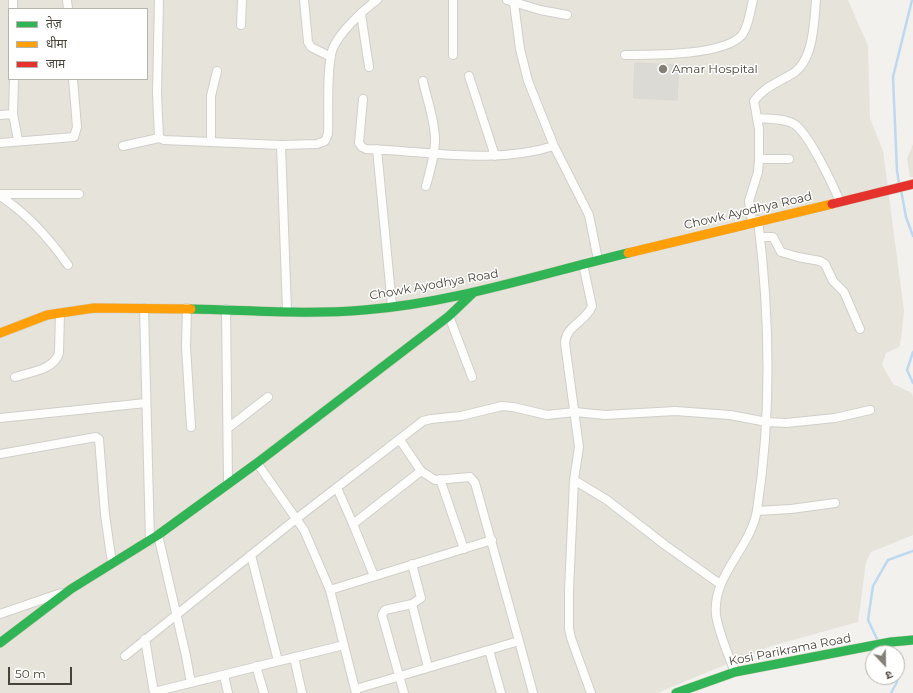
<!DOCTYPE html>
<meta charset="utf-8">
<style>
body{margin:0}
#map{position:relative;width:913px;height:693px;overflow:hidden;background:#f2f1ed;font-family:Montserrat,"Noto Sans Devanagari",sans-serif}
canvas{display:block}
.legend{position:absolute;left:8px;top:8px;width:140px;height:72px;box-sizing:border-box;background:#fff;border:1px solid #b6b4af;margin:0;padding:5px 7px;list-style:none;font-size:12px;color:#484338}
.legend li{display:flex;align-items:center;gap:8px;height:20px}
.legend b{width:20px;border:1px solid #b6b4af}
.north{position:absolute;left:865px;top:645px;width:40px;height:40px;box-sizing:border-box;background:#fff;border:1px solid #b6b4af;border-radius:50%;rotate:158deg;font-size:11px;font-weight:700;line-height:16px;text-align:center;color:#484338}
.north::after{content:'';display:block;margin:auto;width:14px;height:18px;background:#848077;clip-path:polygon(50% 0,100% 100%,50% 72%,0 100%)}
.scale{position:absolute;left:8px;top:667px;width:64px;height:18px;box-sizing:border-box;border:2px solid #484338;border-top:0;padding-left:5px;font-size:12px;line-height:14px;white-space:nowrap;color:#484338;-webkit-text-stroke:3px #fff;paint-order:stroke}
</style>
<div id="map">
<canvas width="913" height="693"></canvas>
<ul class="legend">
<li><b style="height:5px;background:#30b455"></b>तेज़</li>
<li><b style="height:5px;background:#ff9f0a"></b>धीमा</li>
<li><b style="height:5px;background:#e5322d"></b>जाम</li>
</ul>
<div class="north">उ</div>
<div class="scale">50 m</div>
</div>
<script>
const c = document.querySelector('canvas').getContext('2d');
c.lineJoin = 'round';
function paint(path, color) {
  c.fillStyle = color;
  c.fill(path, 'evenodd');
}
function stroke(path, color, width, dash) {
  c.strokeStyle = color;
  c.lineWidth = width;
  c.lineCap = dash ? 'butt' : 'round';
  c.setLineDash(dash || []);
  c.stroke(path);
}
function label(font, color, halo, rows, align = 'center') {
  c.font = font + ' Montserrat,sans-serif';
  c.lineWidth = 3;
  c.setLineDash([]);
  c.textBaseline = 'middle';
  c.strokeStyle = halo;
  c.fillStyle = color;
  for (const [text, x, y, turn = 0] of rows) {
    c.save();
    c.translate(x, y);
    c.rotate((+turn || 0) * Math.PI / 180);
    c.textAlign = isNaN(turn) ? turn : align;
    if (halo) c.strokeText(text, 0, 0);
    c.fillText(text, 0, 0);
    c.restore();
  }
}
paint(new Path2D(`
 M0,0H848L868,46L870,118L883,151L904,311L901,339L899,347L886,353L882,365L893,384L912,393L913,397V535L871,552L866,562L858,622L771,646L657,693H0ZM9,9H147V79H9Z
 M913,144V177H910L907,159Z`), '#e5e3da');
stroke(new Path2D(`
 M899,183L897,171L893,77L912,0
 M901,190L906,217L913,236
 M913,352L907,370L913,383
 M878,641L868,620L873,586L888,560L913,551
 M881,647L883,653
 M891,693L897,682L894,677`), '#bed8ef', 2.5);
const building = new Path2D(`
 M635,63L679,65L677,100L634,98Z`);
paint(building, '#dcdad5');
stroke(building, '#dad8d2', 1);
const street = new Path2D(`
 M13,0V9
 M67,0L68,9
 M159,0L157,94L159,138L164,140L281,145L317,144L325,141L328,134C329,114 326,65 333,48C340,32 363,10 377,0
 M304,0L308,42L311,47L331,57
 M453,0V55
 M507,0L540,10L567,15
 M514,3L520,49L528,81L554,146L589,215L598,260
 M361,14L369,67
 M241,25L242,0
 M625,55C651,55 724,56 742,35C749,26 750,11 753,0
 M469,76L495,156
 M423,81C427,100 435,120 435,140C435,155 430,171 426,186
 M363,99L359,143L362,147L366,149C429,151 493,165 554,146
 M13,114L18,140
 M0,115L13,114L14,79
 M757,118C768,119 784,118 794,124C808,132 833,185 840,202
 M211,142V96L217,71
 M0,143L74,137L77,127L73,79
 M281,145L287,311
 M123,146L159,138
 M377,149L392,306
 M759,159H789
 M0,194H79
 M0,196C28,214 49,238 68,265
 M752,222L749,201L758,172L759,159V129L754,101C764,87 777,83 792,74C814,61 814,22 816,0
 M760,237H773L781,252L798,257L820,261L825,264L833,281L844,292L860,329
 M583,264L592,306C586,322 566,325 565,343L579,447L574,480L569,590V629L571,638L591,693
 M144,308L150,541
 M187,308L186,347L191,427
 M226,309L228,482
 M449,316L472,377
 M15,377C30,372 54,370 59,353L60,313
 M0,418L146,403
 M228,428L268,397
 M0,454L96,437L99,439L105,515L112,563
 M257,463L304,530L330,590L356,693
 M440,479L464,549
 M574,480L607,500L665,545L720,584
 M337,488L353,524
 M757,511L791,509L835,503
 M158,535L186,656L191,683
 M251,555L278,661
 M412,564L421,598L412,604L428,667
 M374,576L353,524L421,471
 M330,590L492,540
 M0,614L61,593
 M145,639L154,693
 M519,641L533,693
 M489,650L501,693
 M125,656L296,519L414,428L423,421L431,419L461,416L502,406L513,407L547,415L575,412L605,415L675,411L730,415L767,422L786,423L835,418L870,410
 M294,657L302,693
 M256,666L264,693
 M735,672C728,654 719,634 716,615C712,575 751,548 757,510C772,414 770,317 758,220
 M224,676L228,693
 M356,689L519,641L475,483L470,477L435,480L421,471L400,440
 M154,692L344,645
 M404,693L382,615L385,610L412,604`);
const fast = new Path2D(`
 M191,309C248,310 307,315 364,310C454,303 540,274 628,253
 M0,643L71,589L158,535L257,463L449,316L473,293
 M676,693L735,672L891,642L913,640`);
const slow = new Path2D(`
 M628,253L832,204
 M0,333L47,315L94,308L191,309`);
const jam = new Path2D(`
 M832,204L913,184`);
stroke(street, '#d0cfca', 10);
stroke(fast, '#d4ceba', 10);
stroke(slow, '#d4ceba', 10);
stroke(jam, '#d4ceba', 10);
stroke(street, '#fdfdfc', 8);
stroke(fast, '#30b455', 9);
stroke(slow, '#ff9f0a', 9);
stroke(jam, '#e5322d', 9);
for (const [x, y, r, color] of [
 [663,69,5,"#848077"]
]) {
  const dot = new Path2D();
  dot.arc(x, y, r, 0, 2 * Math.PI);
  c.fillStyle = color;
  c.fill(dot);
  stroke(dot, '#fff', 1.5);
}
label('12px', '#484338', '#fff', [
 ["Amar Hospital",672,69]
], 'left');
label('12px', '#484338', '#fff', [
 ["Chowk Ayodhya Road",748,211,-13],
 ["Chowk Ayodhya Road",434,285,-10],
 ["Kosi Parikrama Road",790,650,-11]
]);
</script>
